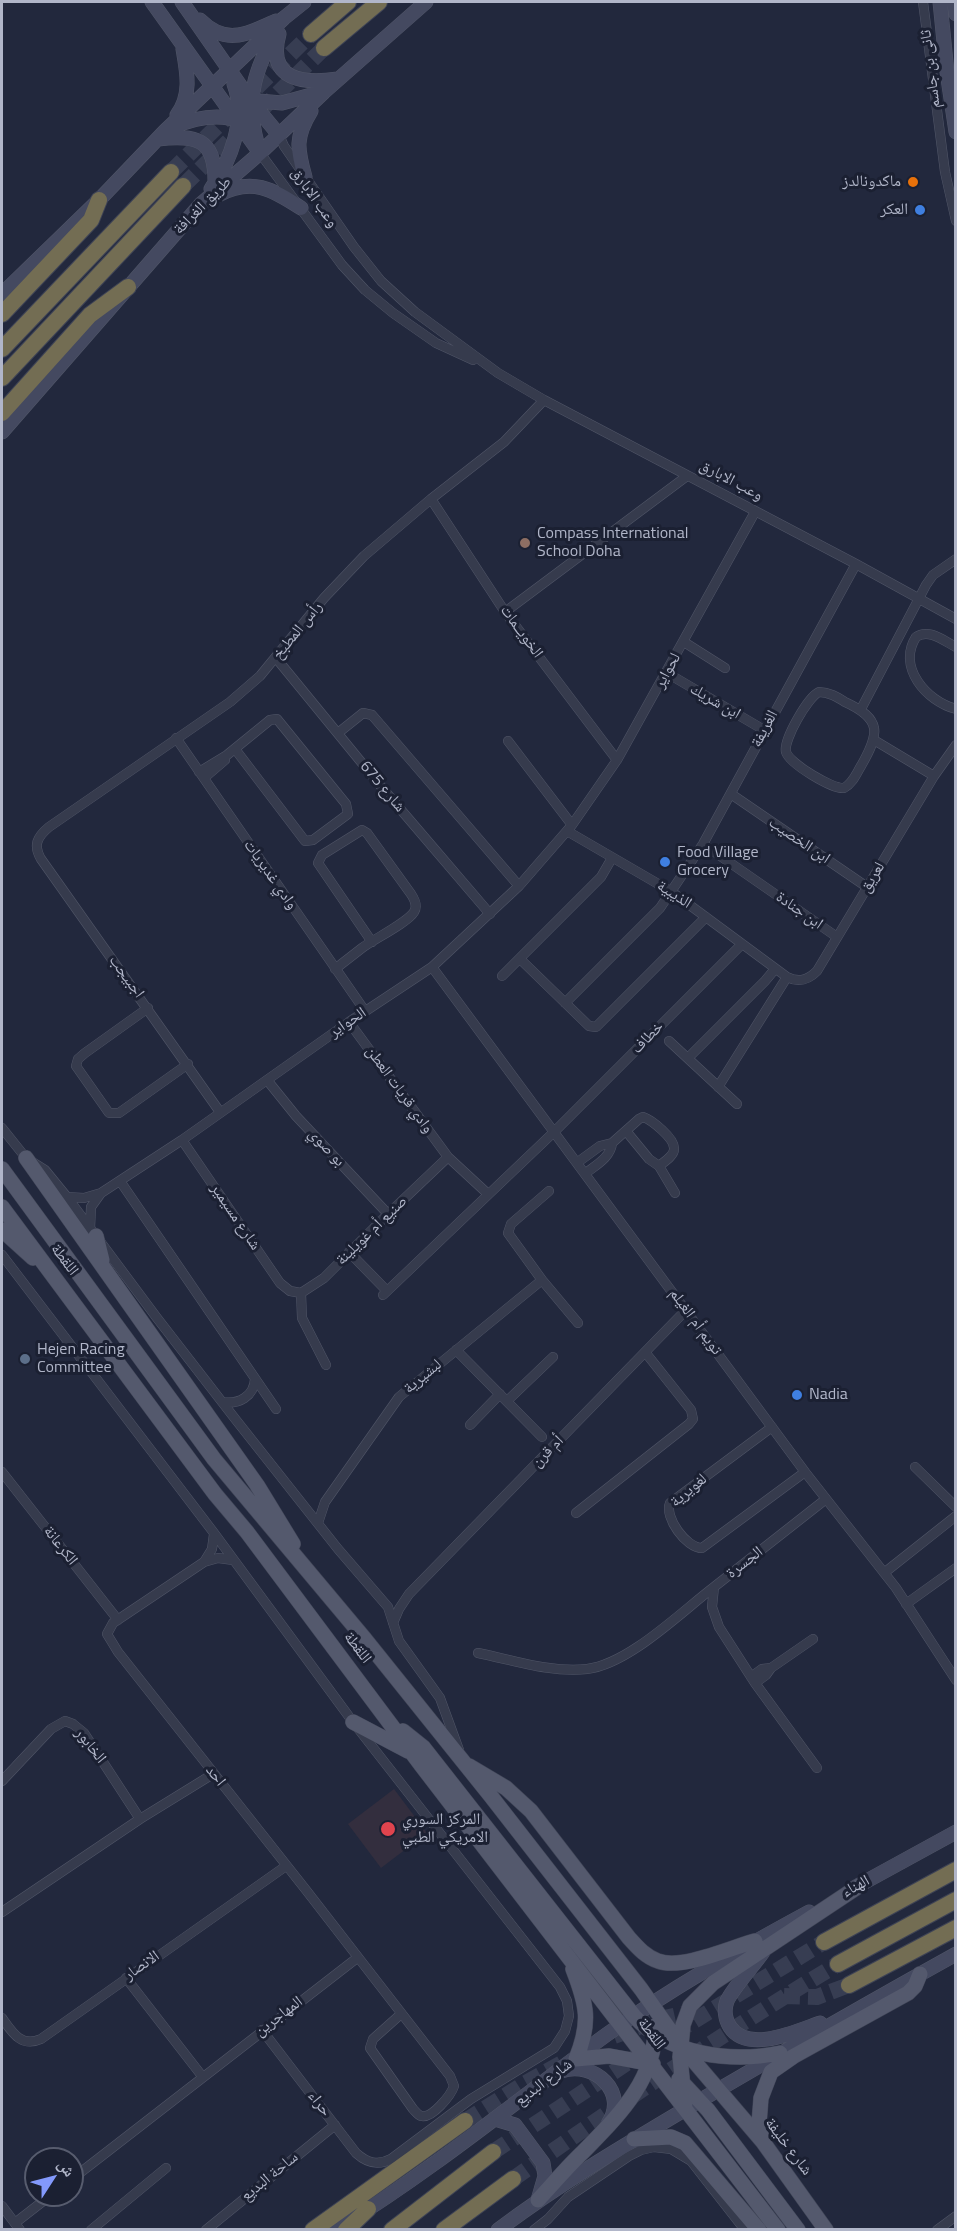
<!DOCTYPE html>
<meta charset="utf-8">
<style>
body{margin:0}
#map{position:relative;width:957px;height:2231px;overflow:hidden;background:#22283d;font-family:"Titillium Web","Noto Naskh Arabic",sans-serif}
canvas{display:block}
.frame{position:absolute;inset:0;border:3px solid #b1b6c9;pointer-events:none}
.north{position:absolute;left:24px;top:2147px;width:60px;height:60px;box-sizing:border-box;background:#1b2032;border:2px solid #575c6e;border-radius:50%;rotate:54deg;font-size:16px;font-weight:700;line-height:24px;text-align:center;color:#b1b6c9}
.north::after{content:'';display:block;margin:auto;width:21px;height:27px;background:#8399fc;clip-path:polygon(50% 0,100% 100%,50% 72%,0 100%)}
</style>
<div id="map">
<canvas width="957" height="2231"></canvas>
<div class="frame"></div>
<div class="north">ش</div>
</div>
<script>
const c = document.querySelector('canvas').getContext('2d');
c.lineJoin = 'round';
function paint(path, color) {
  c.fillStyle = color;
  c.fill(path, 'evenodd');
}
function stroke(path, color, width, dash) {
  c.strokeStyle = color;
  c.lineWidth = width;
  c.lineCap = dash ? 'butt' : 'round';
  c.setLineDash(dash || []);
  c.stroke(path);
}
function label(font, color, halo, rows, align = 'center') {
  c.font = font + ' "Titillium Web","Noto Naskh Arabic",sans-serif';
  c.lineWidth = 6;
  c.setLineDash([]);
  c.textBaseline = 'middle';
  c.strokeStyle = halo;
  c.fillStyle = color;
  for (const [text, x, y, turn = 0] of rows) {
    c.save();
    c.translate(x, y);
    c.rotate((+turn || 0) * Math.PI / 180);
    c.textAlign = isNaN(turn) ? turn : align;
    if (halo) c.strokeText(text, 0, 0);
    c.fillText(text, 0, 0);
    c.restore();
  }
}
paint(new Path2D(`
 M394,1789L427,1833L381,1868L348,1824Z`), '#332e3e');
stroke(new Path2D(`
 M261,110L324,48
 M171,172L311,34
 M183,186L242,128
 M784,1996L817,1997L849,1985
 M674,2033L824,1942
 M614,2036L660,2019L701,2010
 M465,2121L524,2084L562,2063
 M493,2152L639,2055
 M513,2179C619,2104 726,2031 838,1964`), '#373d52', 16, [16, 8]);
const street = new Path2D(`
 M923,2L945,172L956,221
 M279,135L284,146L354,247L381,281L415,312L498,373L544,400L856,564L956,619
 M260,153L342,265L365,290L393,313L436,343L473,360
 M431,499L505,612L617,760
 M505,612L687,476
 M684,642L725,668
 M956,647C944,641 929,628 916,637C897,667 926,701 956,709
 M276,658L384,790L490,914
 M667,673L764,730
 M819,692C829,692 837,697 845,702C882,719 880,733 861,766C856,774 853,783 844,788C832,789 790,764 786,752C783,740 808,697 819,692Z
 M861,709L926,585L933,575L956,559
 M338,733L363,713L372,715L519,886
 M176,738L365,1011
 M874,740L934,776
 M508,741L572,825
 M199,772L227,755L270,720L277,719L346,804L348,814L313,840L305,841L235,749
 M204,778L225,760
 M731,794L867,887
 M567,831L672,892L787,977C799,983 808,980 817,971L934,776L956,745
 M703,844L837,937
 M520,959L589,1026L596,1027L706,917
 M432,967L805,1472L896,1588L956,1680
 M335,969C344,962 353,955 362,948C374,939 407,923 414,912C418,906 415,900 411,894L367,833L362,830L322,855L318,863L372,942
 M502,976L601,877L612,858
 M565,1003L660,908L703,844L856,564
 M148,1008L85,1053L78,1059L76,1066L109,1113H119L188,1064
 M349,1022L448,1157L488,1194
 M669,1041L737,1104
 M688,1058L765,981L775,969
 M267,1080L296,1116L388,1214
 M718,1087L787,977
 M220,1112L41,859C33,845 37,837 49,827L230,702L260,676L324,598L364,556L431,499L504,442L544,400
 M2,1128L26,1158L45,1170L67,1197L157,1318L236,1420L338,1549L388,1607L399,1641L440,1698L459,1750
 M182,1140L280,1283L290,1291L301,1293L324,1278L388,1214L448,1157
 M578,1162L600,1146L612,1143L639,1119L643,1117C652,1120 674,1138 674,1148C675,1155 664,1162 659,1166L649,1159L626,1131
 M659,1166L675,1193
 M586,1173C596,1165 611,1157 612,1143
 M120,1181L276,1409
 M549,1191L511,1224L508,1233L542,1280L578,1323
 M67,1197L84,1198L101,1193L182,1140L349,1022L432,967L519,886L572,825L617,760L755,512
 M90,1229L91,1207L101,1193
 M349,1252L387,1291
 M2,1255L214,1533L353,1722L560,1987L567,2001L569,2016L565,2031L554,2048L471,2099L391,2159C378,2166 367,2163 356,2153L262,2030
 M301,1293L302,1318L326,1365
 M383,1295L555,1131L742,944
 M456,1350L542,1437
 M507,1401L553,1357
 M222,1402C239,1405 254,1396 255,1379
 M470,1425L500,1394
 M772,1427L670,1503C664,1517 686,1548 702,1548L805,1472
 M915,1467L956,1507
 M2,1472L118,1620
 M576,1513L689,1424L693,1419L691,1410L645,1352
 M318,1523L325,1502L399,1397L542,1280
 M233,1560L218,1558L204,1562L113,1623L107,1634L118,1652L306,1890L450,2076L454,2086C451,2095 432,2119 421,2116C418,2115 416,2112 413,2109L370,2048L373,2039L401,2014
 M204,1562L212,1549L214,1534
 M884,1573L956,1516
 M906,1604L956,1568
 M393,1623L399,1609L409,1594L686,1310
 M478,1653C513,1660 551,1673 587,1669C629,1664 681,1612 714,1587
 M751,1677L762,1669L771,1668
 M755,1683L766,1675L771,1668L813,1639
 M817,1768L755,1683L719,1627L712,1607L714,1587L826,1499
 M2,1781L51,1729L65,1721L73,1724L84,1733L140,1819
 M2,1912L140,1819L213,1774
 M126,1978L202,2076
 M2,2018C12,2032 21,2048 41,2039L286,1866
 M72,2179L357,1958
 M2,2206L20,2230
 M15,2223L51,2195
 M91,2230L166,2168
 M206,2230L335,2125
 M534,2230L548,2219L568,2197L629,2156L641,2150L654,2147L671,2149L691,2161L745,2230
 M937,2230L956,2216`);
const secondary = new Path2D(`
 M152,2L260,153
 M182,2L251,101L279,135
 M940,2L947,72L956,132
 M954,2L956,14
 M200,20C226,46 247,34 276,21
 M279,34C266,81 304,84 338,79
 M247,100L282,103L322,92
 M177,115C192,95 187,72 183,49
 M173,127C194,118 218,113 241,121
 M158,139C196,135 215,138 215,181
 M257,143C245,98 255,69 277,30
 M305,177C297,149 295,137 311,111
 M211,189C231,160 247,118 234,84
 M218,195C252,177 272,189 301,208
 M2,294L99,200L165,131L284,18L304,2
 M2,432L201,204L260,153L324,92L426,2
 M852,1889L956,1832
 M763,1952C754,1965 733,1988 727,2001C724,2009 725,2019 730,2027C748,2054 797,2031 820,2023
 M561,2071C595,2060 629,2093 608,2124
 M495,2119L515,2125L543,2163L545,2176L538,2200
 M335,2230C430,2172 516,2101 606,2035C670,1989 739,1950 809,1912
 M498,2230C560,2183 627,2144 694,2104C781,2053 868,2003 956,1954`);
const primary = new Path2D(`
 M26,1158L257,1485L293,1544
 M2,1169L214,1459L364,1638L490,1795L641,1989L681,2046L763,2142L826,2230
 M2,1207L215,1494L247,1532L421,1765L778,2230
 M2,1230L33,1258
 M96,1236L102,1260
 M353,1722L408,1751
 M403,1731L423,1747L634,2016C669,2055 730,2063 780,2053
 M469,1766L506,1788L531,1811L629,1938C638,1948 646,1957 658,1961C682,1970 730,1948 755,1941
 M573,1969C587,2005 591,2022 576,2059
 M576,2059L609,2056L653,2064
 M679,2079L708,2110L798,2230
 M685,2108L680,2057L683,2025L690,2006L713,1983L862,1884
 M634,2139L671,2137L685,2143L759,2230
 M762,2139L759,2124L761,2098L771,2072L794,2056L908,1993L915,1986L920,1974
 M538,2200C553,2184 567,2167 583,2152C618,2116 656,2080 655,2026`);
const highway = new Path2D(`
 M311,34L348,2
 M324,48L379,2
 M2,314L91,220L99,200
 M2,349L171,172
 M2,378L183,186
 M2,413L90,315L128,287
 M824,1942L956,1870
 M838,1964L956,1900
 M849,1985L956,1928
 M313,2230L465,2121
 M346,2230L368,2209
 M392,2230L493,2152
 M444,2230L513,2179`);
stroke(street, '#515668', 10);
stroke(secondary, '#515668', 15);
stroke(primary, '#3f4456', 16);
stroke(highway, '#3e4355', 18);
stroke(street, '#363b4d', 9);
stroke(secondary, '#444960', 14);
stroke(primary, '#54596d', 15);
stroke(highway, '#736d53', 16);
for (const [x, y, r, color] of [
 [913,182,6,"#e8710a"],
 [920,210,6,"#3f7fe0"],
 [525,543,6,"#8d6e63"],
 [665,862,6,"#3f7fe0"],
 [25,1359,6,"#5c6f8a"],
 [797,1395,6,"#3f7fe0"],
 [388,1829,8,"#e0444e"]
]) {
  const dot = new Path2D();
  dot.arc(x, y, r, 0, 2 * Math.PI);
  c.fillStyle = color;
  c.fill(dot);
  stroke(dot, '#1b2032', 2);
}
label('16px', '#b1b6c9', '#1b2032', [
 ["ثانى بن جاسم",931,69,-97],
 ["وعب الابارق",314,198,55],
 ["طريق الغرافة",203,206,-45],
 ["وعب الابارق",731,481,28],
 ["رأس المطبخ",298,631,-51],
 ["الخويــمات",521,632,54],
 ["لحواير",668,671,-61],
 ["ابن شريك",715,702,30],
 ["الغريفة",765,729,-62],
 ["شارع 675",382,787,50],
 ["ابن الخصيب",799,841,34],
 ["وادي غديريات",270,875,55],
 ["لعريق",873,878,-59],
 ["الذيبية",674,895,33],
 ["ابن جنادة",799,911,35],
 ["اجبيجب",126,977,54],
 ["الحواير",348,1023,-34],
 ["خطاف",648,1038,-45],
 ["وادي قريات العطن",399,1090,54],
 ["بو صوي",326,1148,47],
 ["شارع مسيمير",235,1217,56],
 ["صنيع أم غويلينة",372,1231,-44],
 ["اللقطة",64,1260,53],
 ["تويم أم الغيلم",695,1322,54],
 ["لبشيرية",423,1377,-40],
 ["أم قرن",548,1452,-45],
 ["لغويرية",689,1491,-40],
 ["الكرعانة",60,1546,52],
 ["الجسرة",745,1563,-38],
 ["اللقطة",357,1648,53],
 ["الخابور",90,1746,52],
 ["احد",215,1776,52],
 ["الهناء",856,1887,-29],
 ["الانصار",142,1966,-35],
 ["المهاجرين",279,2017,-37],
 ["اللقطة",651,2034,53],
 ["شارع البديع",544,2083,-37],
 ["حراء",319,2104,52],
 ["شارع خليفة",788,2147,53],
 ["ساحة البديع",270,2177,-39]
]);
label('16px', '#b1b6c9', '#1b2032', [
 ["ماكدونالدز",901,182,"right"],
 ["العكر",908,210,"right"],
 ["Compass International",537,534],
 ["School Doha",537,552],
 ["Food Village",677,853],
 ["Grocery",677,871],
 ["Hejen Racing",37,1350],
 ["Committee",37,1368],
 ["Nadia",809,1395],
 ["المركز السوري",402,1820],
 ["الامريكي الطبي",402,1838]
], 'left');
</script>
